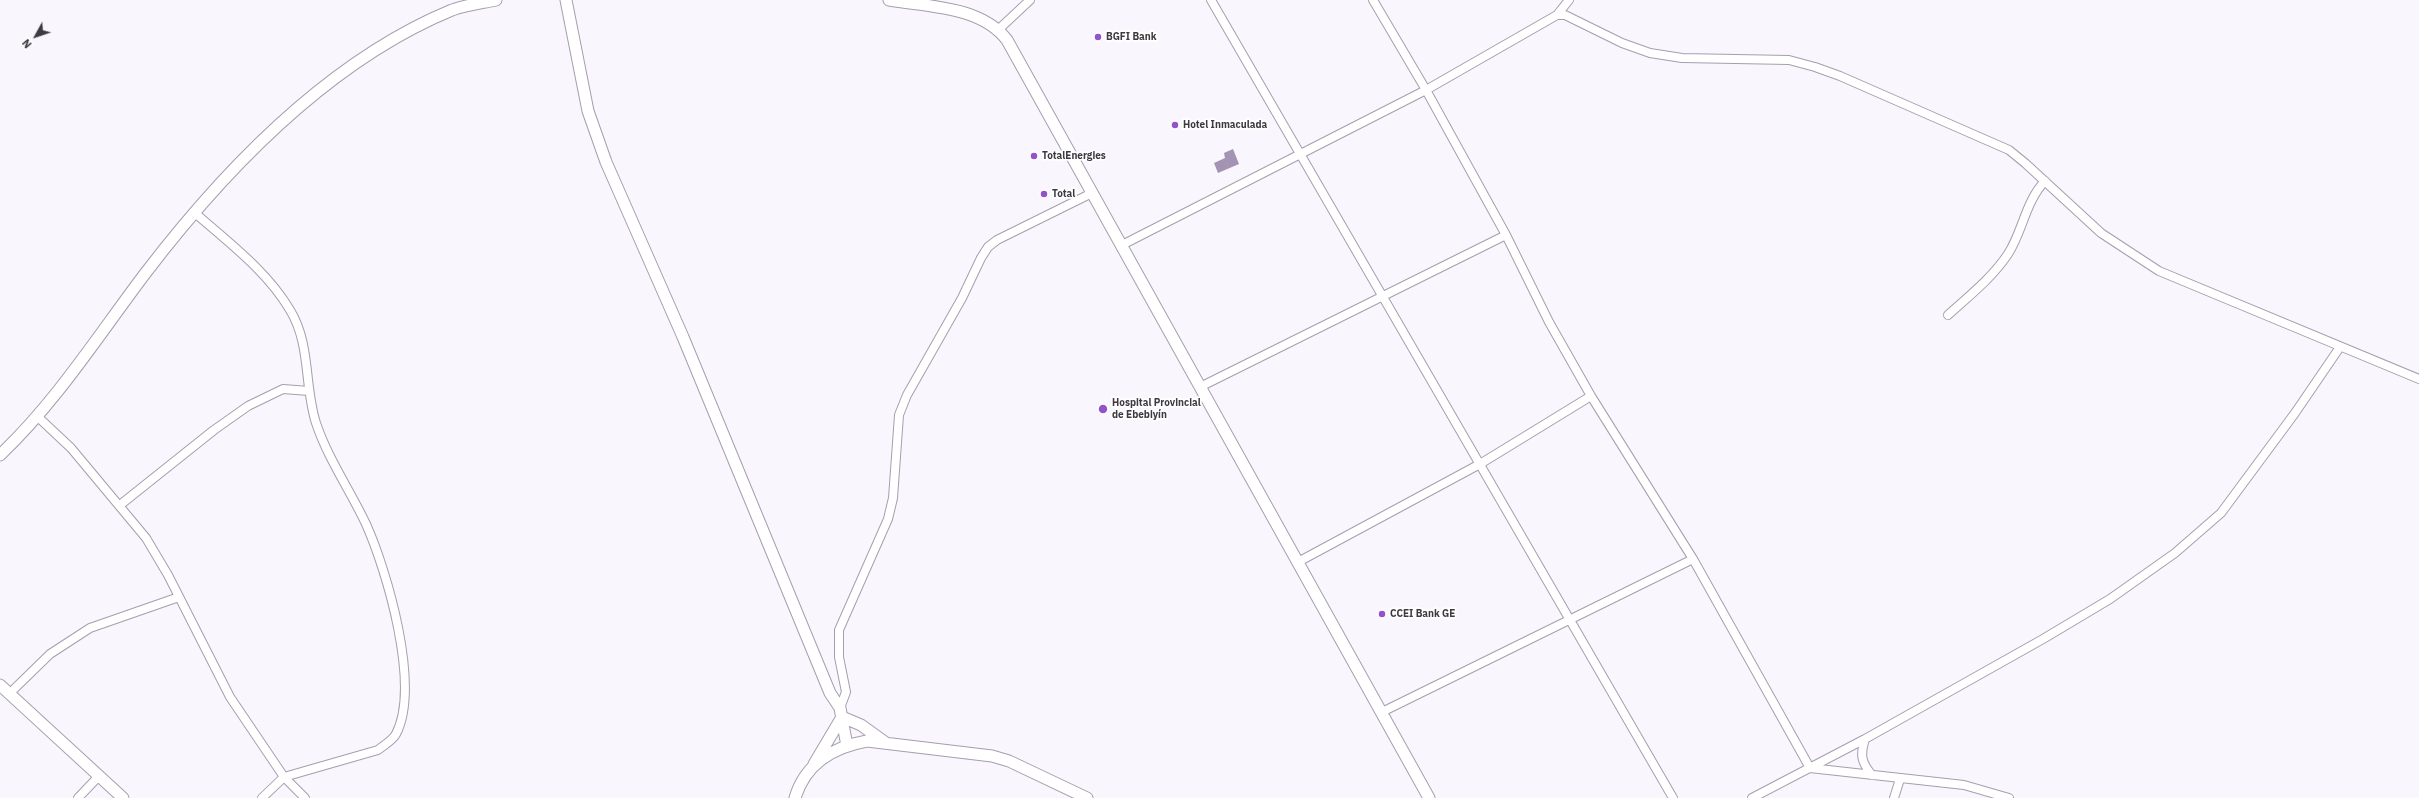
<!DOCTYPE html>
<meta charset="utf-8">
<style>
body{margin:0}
#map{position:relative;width:2419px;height:798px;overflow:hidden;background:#f9f6fd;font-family:"IBM Plex Sans",sans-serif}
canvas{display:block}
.north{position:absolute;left:16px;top:16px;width:40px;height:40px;-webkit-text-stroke:3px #fff;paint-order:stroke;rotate:230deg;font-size:11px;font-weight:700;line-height:16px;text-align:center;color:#3d3a41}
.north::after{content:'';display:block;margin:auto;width:14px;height:18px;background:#3d3a41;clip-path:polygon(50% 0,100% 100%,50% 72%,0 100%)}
</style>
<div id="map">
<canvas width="2419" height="798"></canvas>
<div class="north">N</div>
</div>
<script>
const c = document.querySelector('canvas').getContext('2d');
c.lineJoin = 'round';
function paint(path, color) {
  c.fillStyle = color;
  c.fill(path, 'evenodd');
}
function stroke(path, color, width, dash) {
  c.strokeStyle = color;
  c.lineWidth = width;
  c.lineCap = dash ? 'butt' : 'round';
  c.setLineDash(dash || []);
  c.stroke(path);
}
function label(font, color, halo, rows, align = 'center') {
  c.font = font + ' "IBM Plex Sans",sans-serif';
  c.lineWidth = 3.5;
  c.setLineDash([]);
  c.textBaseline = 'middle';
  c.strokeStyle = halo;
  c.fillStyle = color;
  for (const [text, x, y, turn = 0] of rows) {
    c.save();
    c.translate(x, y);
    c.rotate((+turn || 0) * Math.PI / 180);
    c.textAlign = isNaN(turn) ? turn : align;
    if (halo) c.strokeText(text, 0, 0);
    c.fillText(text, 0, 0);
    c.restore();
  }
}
paint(new Path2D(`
 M1233,149L1239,164L1218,173L1214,163L1225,158L1224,153Z`), '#a294b2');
const street = new Path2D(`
 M1211,0L1673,798
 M1373,0L1426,90L1506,235L1549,322L1591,396L1693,559L1810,768L1964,785L2009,798
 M1557,15L1569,0
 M999,29L1030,0
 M195,213C228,242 267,271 290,310C311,344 304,386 316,423C328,459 350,490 366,524C387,571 421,686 396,734C392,741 384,745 378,750L284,777L262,798
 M1122,245L1426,90L1557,15H1565L1622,43L1650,53L1682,58L1789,60L1815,67L1840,76L2009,150L2025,163L2101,233L2159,271L2419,379
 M1948,315C1969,296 1992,278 2008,254C2023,231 2025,202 2045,181
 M1200,387L1506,235
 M38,417L71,448L146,538L168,575L230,697L284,777L305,798
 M120,505L214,430L248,406L283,389L309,391
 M1298,562L1480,464L1591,396
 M10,693L50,654L90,628L179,597
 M840,708L846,692L839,657V630L888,519L893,498L899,415L907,395L962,298L981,258L988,247L997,240L1092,193
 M1382,712L1693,559
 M1865,739C1860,755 1861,762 1872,775
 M78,798L99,776
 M1752,798L1865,739L2043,639L2110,599L2175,553L2221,513L2295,413L2340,347
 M1894,798L1900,779`);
const secondary = new Path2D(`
 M566,0L588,111L606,162L683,337L830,693L840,708L847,746
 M889,0C929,7 981,6 1007,40L1429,798
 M0,455C56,402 98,336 144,275C224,170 328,61 452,10C466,5 482,3 496,0
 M0,685L123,798
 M814,764L842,717L861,725L886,743
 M795,798C805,764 833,747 867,741L992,756L1009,761L1087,798`);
stroke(street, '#a69eae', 10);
stroke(secondary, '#a69eae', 13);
stroke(street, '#fff', 8);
stroke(secondary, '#fff', 11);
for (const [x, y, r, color] of [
 [1098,37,4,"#9353c8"],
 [1175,125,4,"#9353c8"],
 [1034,156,4,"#9353c8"],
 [1044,194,4,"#9353c8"],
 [1103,409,5,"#9353c8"],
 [1382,614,4,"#9353c8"]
]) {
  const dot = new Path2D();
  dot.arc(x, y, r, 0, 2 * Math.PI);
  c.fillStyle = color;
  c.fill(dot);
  stroke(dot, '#fff', 1.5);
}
label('bold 10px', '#3d3a41', '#fff', [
 ["BGFI Bank",1106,37],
 ["Hotel Inmaculada",1183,125],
 ["TotalEnergies",1042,156],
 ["Total",1052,194],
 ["Hospital Provincial",1112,403],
 ["de Ebebiyín",1112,415],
 ["CCEI Bank GE",1390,614]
], 'left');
</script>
